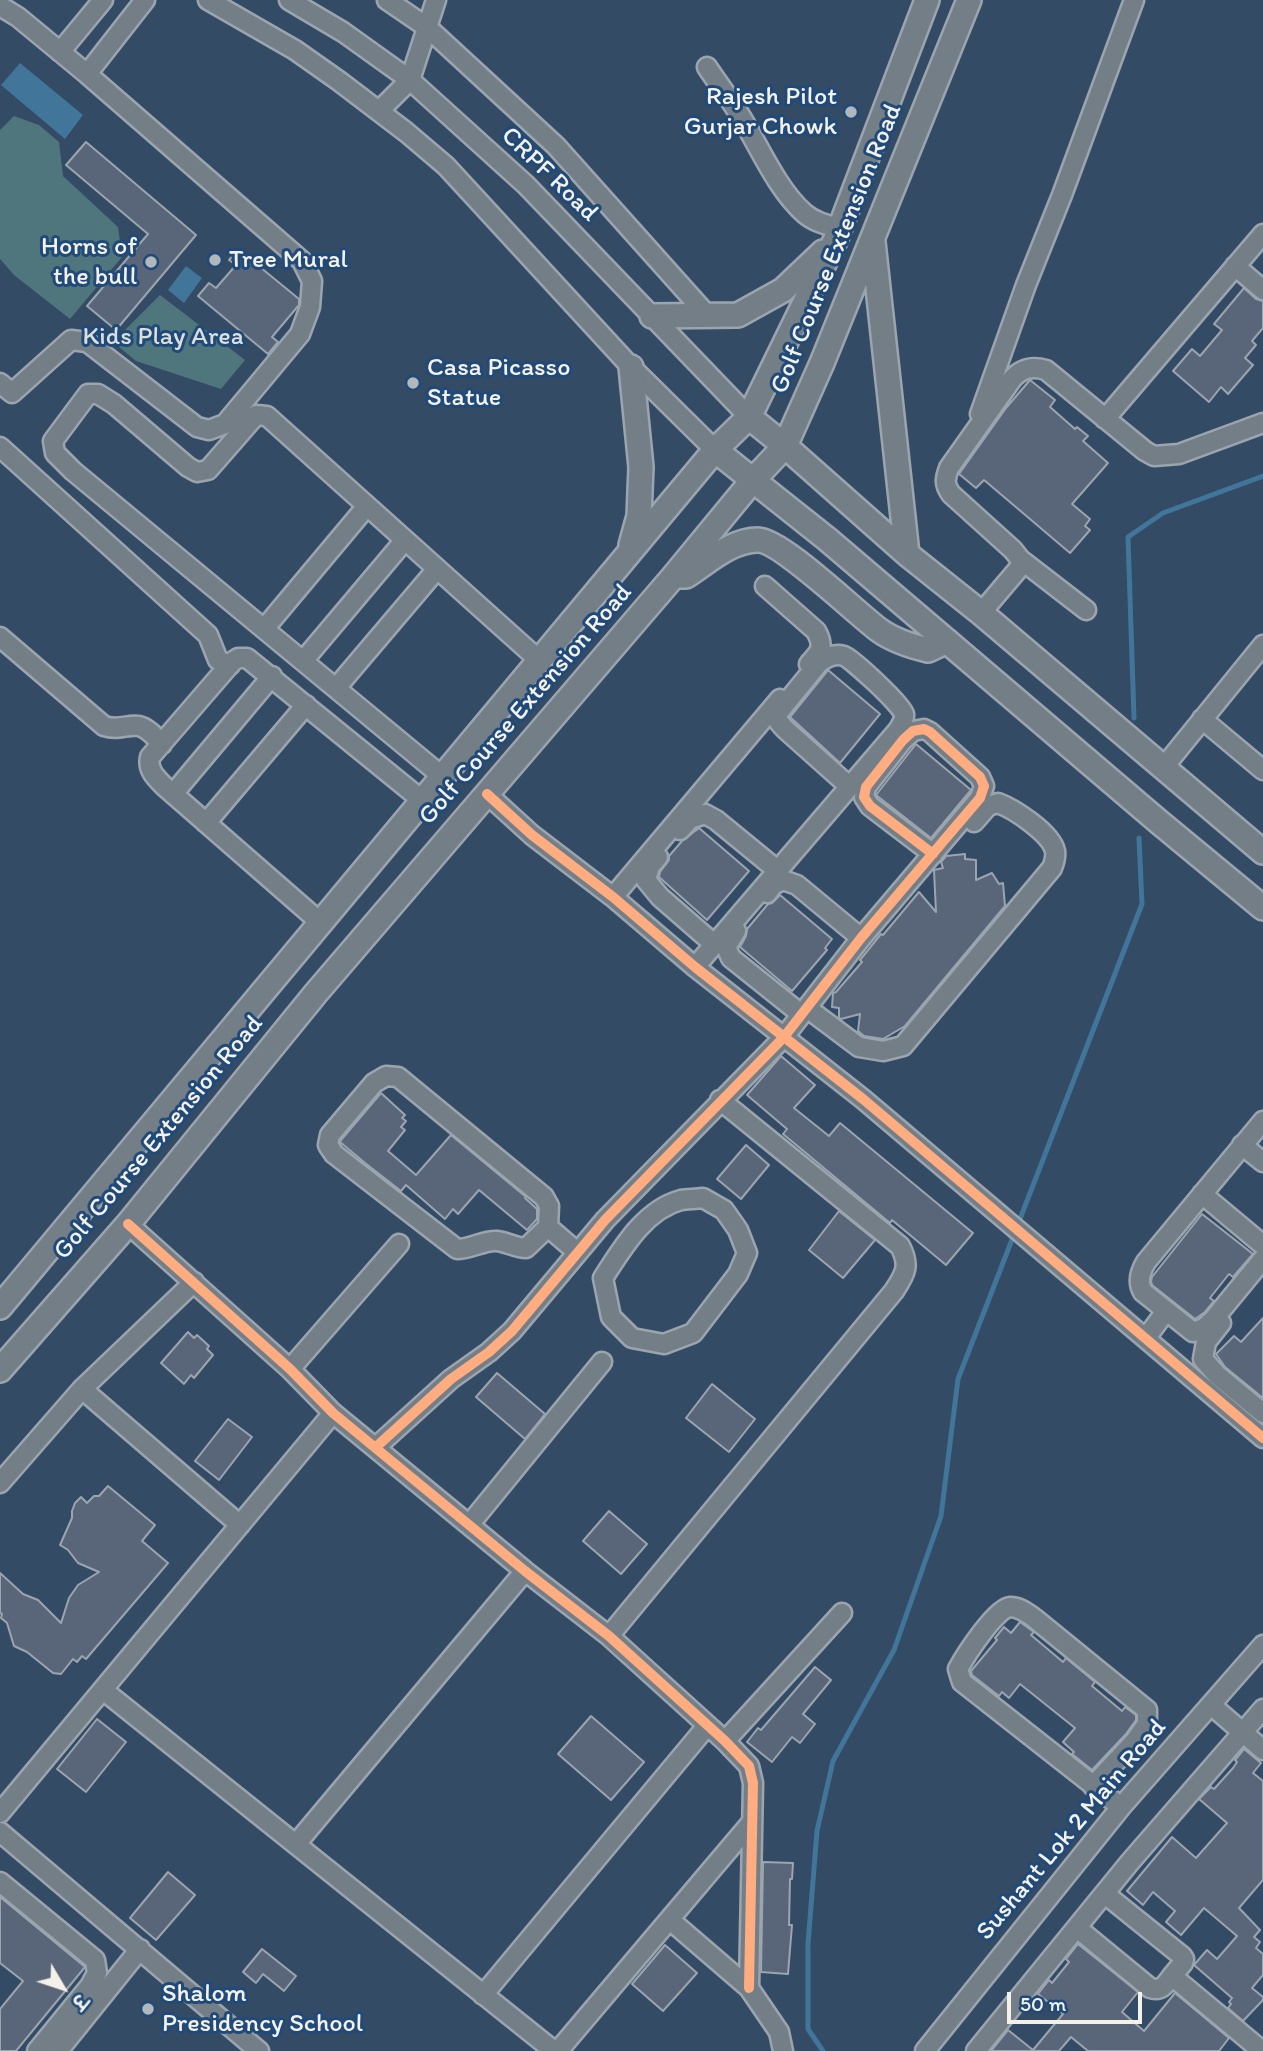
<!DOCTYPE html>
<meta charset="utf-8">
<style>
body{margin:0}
#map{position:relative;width:1263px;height:2051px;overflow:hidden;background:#344b65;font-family:Itim,"Playpen Sans Deva",sans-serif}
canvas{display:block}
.north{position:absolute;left:28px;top:1953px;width:70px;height:70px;-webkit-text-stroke:5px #1f4a7a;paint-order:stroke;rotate:129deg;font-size:19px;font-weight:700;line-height:28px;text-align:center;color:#f4f1e8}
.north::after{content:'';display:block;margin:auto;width:24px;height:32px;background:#f4f1e8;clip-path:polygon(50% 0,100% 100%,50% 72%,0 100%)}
.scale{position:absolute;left:1007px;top:1992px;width:135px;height:32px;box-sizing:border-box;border:4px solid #f4f1e8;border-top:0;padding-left:9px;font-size:21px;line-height:24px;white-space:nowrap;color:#f4f1e8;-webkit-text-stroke:5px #1f4a7a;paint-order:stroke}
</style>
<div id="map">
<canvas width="1263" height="2051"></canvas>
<div class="north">उ</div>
<div class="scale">50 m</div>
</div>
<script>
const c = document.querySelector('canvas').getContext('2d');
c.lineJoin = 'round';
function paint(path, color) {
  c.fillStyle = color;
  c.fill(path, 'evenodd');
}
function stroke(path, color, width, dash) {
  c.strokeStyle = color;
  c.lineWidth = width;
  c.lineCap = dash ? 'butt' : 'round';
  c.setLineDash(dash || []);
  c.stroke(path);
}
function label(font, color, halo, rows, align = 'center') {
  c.font = font + ' Itim,sans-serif';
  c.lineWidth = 6;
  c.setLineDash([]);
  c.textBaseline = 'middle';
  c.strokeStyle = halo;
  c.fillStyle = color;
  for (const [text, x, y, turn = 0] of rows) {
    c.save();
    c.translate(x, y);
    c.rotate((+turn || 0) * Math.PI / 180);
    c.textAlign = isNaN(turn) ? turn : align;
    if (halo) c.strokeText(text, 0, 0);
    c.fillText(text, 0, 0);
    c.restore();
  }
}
paint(new Path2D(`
 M14,116L39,125L59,142L63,176L118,227L122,257L70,319L14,275L0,259V130Z
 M160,295L245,360L221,389L136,361L113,342Z`), '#4f757d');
paint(new Path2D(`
 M20,63L83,115L65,139L1,85Z
 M186,266L202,278L184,303L168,290Z`), '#417599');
stroke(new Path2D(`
 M1134,718L1128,537L1163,513L1263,476
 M823,2051L808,2029V1944L817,1831L833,1761L894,1650L941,1516L958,1379L1142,904L1139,838`), '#417599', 5);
const building = new Path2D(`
 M86,142L196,235L116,330L87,306L148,234L66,165Z
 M238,249L299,299V305L272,337L278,342L268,354L198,296L209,283L216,288L236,265L229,260Z
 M1244,288L1256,299L1263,301V328L1252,341L1256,345L1245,358L1253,365L1228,394L1221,387L1209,402L1173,371L1192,349L1200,356L1222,330L1214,324Z
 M1030,380L1055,400L1050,407L1075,429L1077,427L1088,436L1083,441L1108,463L1072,504L1090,519L1085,526L1090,530L1070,553L984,480L976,488L959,474L1006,408Z
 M828,670L880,714L840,763L790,717Z
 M916,744L971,790L931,838L876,795Z
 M699,828L749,871L707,920L659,877L660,872L669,860V856L682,841Z
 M965,854V859L976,860V880L992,873L999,884L1003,883L1005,906L905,1026L883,1039L864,1036L858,1031L860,1014L841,1019L839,1018V1008L832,1007L833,993L836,992L862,962L860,960L881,934L883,935L919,892L936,912L934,870L943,868L941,862L946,856Z
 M780,895L832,939L825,948L827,950L792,991L740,947L746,936L747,929L768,904L772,903Z
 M781,1056L815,1085L794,1108L829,1136L840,1123L973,1233L946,1265L892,1220L890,1223L783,1134L787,1129L747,1095Z
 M381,1093L405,1115L402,1118L406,1121L401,1127L405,1130L388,1151L416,1175L451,1135L526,1197L525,1198L537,1209V1219L527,1230L479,1190L458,1214L453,1209L445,1219L406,1185L401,1191L365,1163L340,1142L341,1140Z
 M746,1145L769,1165L741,1199L717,1179Z
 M839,1211L875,1240L843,1278L809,1250Z
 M1202,1214L1253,1254L1233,1277L1229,1274L1210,1298L1214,1301L1205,1312L1195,1319L1152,1285L1151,1281L1152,1277Z
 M1263,1318V1398L1225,1367L1216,1354L1234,1336L1241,1342Z
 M188,1332L194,1338L197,1335L209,1346L207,1349L213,1355L194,1378L191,1375L184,1384L161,1363Z
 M497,1373L545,1414L525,1439L476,1397Z
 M712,1384L755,1419L729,1452L686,1418Z
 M228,1419L252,1437L219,1480L195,1461Z
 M108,1486L155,1525L142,1541L168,1563L86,1659L82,1656L77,1662L73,1659L61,1674L53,1673L27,1652L14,1646L7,1623L1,1618L2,1614L0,1613V1573L23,1594L38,1600L61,1623L69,1598L78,1585L99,1572L78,1563L68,1550L60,1545L72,1518V1511L75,1503L81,1497L87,1503L94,1496H99Z
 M609,1511L647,1544L621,1574L583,1541Z
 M1020,1622L1034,1632L1031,1635L1063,1662L1066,1658L1095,1682L1092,1686L1122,1711L1125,1707L1136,1715V1720L1126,1734L1092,1770L1072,1754L1074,1752L1063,1742L1075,1728L1020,1684L1009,1698L1002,1692L999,1696L972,1675L971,1671L997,1640L995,1638L1004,1627L1011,1633Z
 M815,1667L831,1680L803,1714L815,1724L800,1743L792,1737L772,1762L747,1742L758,1728L761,1730Z
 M591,1716L644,1762L611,1800L558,1754Z
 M97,1719L126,1742L86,1792L57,1769Z
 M1244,1749L1261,1763L1253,1773L1263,1781V1880L1239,1908L1260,1930L1254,1937L1260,1942L1256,1948L1263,1954V1975L1252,1988L1263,1997V2000L1243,2021L1228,2008L1231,2004L1229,2002L1232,1998L1194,1965L1207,1950L1217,1959L1237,1936L1204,1908L1181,1935L1166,1922L1175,1911L1153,1892L1143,1905L1127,1891L1172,1837L1196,1858L1227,1823L1199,1799L1211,1787L1214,1789L1233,1768L1237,1762L1235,1760Z
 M763,1862L793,1863L792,1879H790L789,1925H792L788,1974L761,1972Z
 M168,1872L195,1895L156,1940L130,1918Z
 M0,1897L85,1967L16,2051H0V2009L23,1981L0,1963Z
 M1078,1944L1138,1992L1122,2012L1144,2031L1175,1993L1229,2038L1219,2051H1088L1071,2037L1059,2051H991L1008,2030L1033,2050L1063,2014L1038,1994L1049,1980L1052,1983L1069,1962L1066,1959Z
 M665,1945L697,1973L663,2011L632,1984Z
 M262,1949L296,1976L284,1991L263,1974L256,1983L243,1972Z`);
paint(building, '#596679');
stroke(building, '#9ba5af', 2);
const minor = new Path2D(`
 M208,0L295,50L339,81L406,132L446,166L631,367L715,450
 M289,0L343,32L410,80L526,185L749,417
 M387,0L428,28L556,146L708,316
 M0,6L18,17L87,74
 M60,52L103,0
 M707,67C719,85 733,103 744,122C761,151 779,191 804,213C814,222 827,225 839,228
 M379,111L410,80L436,0
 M1235,266L1263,290
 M0,383L12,393L71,340L87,342L197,427L209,430L225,424L300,334L310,307L312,281L302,261L87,74L145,0
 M980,414L1026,285L1062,195L1134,0
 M1105,419L1263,234
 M0,447L208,635L218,660L230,665
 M1020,559L1086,610
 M765,586L816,631C825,647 820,652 809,664
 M981,613L1020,567V559L1013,550L951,494C944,484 945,479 949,468L1012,379C1022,368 1032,366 1046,370L1145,451L1154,456L1179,454L1263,423
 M264,629L367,506
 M0,637L104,726C119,731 127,724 139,726C148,728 156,738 162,744
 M303,661L405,540
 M336,688L437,569
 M1202,719L1263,770
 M1163,768L1263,645
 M443,777L73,471L55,453L53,441L88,394H98L114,404L188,467L197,472L208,470L256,415L267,416L540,661
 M173,794L272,676
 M487,794L532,835L613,897L695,967L863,1099L1263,1438
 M206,823L306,705
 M680,830L690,819L705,814L716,820L777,870
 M658,857L650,866L646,880L660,897L714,944
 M767,893L773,885L783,880L797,885L861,938
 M613,897L780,699
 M321,923L164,786C156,778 147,770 150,757L232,662L238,658H247L423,801
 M736,931L726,947L731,958L801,1014
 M695,967L899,729C901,725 905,719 904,714C902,705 852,659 844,656C834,653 826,657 818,664L778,713V721L785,729L850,787
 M815,1014L859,1047L883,1051L903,1046L1052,868C1054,863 1056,857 1055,851C1051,833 1014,809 998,803L988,806L974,822
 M1263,1121L1146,1262C1140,1272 1137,1282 1143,1292L1193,1332L1204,1328L1213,1320L1263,1259
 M1242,1145L1263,1162
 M1202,1194L1263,1245
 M703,1198L724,1210L738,1230L747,1253L738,1274L693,1333L664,1344L632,1338L611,1317L603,1278C622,1249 644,1210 681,1200C688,1199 696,1199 703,1198Z
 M128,1224L290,1369L333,1413L525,1571L609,1636L725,1741L749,1766L753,1783L749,1988
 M548,1227L526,1248C516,1248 507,1242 497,1241C484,1240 471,1249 457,1249L334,1154L328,1145L330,1135L374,1083L386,1076L398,1077L544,1197L549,1206L548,1227L577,1252
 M1221,1323L1206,1342L1203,1359L1217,1375L1263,1413
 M1146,1338L1166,1311
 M290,1369L399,1244
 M82,1389L240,1525
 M376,1447L451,1379L489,1352L512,1331L605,1220L784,1037L861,938L980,798L984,786L980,777L930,732L924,729L913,731L903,740L866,787L864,797L870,806L933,854
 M0,1483L82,1389L194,1282
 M469,1525L602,1362
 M609,1636L894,1291C906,1273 910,1265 900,1246L720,1100
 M103,1690L554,2051
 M1211,1705L1263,1750
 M725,1741L842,1613
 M1093,1786L1135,1741L1147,1724V1710L1034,1618C1027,1613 1020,1607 1010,1607C996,1608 965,1656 958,1669L962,1682L1121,1807
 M0,1813L333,1413
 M0,1832L259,2051
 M296,1844L525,1571
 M0,1882L95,1960L97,1973L90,1986L37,2051
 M1105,1894L1182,1956L1184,1959L1183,1963L1172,1976
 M670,1920L749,1988L779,2032L783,2051
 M1077,1928L1150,1988C1161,1992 1166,1984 1172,1976L1262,2051
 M483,1995L707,1726
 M58,2051L140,1949
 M558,2051L751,1823
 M925,2051L1121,1807L1263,1645
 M976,2051L1130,1862L1263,1709`);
const major = new Path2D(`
 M873,242L907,554
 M652,316L738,315L783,290L823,252
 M749,417L785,446L907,554L981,613L1263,852
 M715,450L827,539L1159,822L1263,908
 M631,545L639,516L641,467L631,367
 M679,576H686C708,562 731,540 758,540C781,540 856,613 879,630C894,641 911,646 928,650L947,641
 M0,1307L715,450L749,417L835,241L927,0
 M0,1370L128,1224L316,993L673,577L753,480L785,446L822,363L969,0`);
stroke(minor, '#9ba5af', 23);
stroke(major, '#9ba5af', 28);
stroke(minor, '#737e87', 18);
stroke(major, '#737e87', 23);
stroke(new Path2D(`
 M487,794L532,835L613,897L695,967L863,1099L1263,1438
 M128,1224L290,1369L333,1413L525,1571L609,1636L725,1741L749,1766L753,1783L749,1988
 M376,1447L451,1379L489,1352L512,1331L605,1220L784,1037L861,938L980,798L984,786L980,777L930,732L924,729L913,731L903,740L866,787L864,797L870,806L933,854`), '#ffac80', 10);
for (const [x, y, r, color] of [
 [851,112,7,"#b1b7ba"],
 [215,260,7,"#b1b7ba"],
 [151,262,7,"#b1b7ba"],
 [413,383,7,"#b1b7ba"],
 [148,2009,7,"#b1b7ba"]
]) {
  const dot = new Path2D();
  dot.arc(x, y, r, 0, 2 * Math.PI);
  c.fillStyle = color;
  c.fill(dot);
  stroke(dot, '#1f4a7a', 2.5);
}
label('26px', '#f4f1e8', '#1f4a7a', [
 ["Rajesh Pilot",837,97,"right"],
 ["Gurjar Chowk",837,127,"right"],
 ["Horns of",137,247,"right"],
 ["the bull",137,277,"right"],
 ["Tree Mural",229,260],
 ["Casa Picasso",427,368],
 ["Statue",427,398],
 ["Shalom",162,1994],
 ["Presidency School",162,2024]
], 'left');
label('26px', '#f4f1e8', '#1f4a7a', [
 ["CRPF Road",549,175,44],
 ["Golf Course Extension Road",837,249,-68],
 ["Golf Course Extension Road",526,705,-49],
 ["Golf Course Extension Road",159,1138,-50],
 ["Sushant Lok 2 Main Road",1072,1830,-50]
]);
label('26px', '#dcdfd9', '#1f4a7a', [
 ["Kids Play Area",163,337]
]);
</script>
